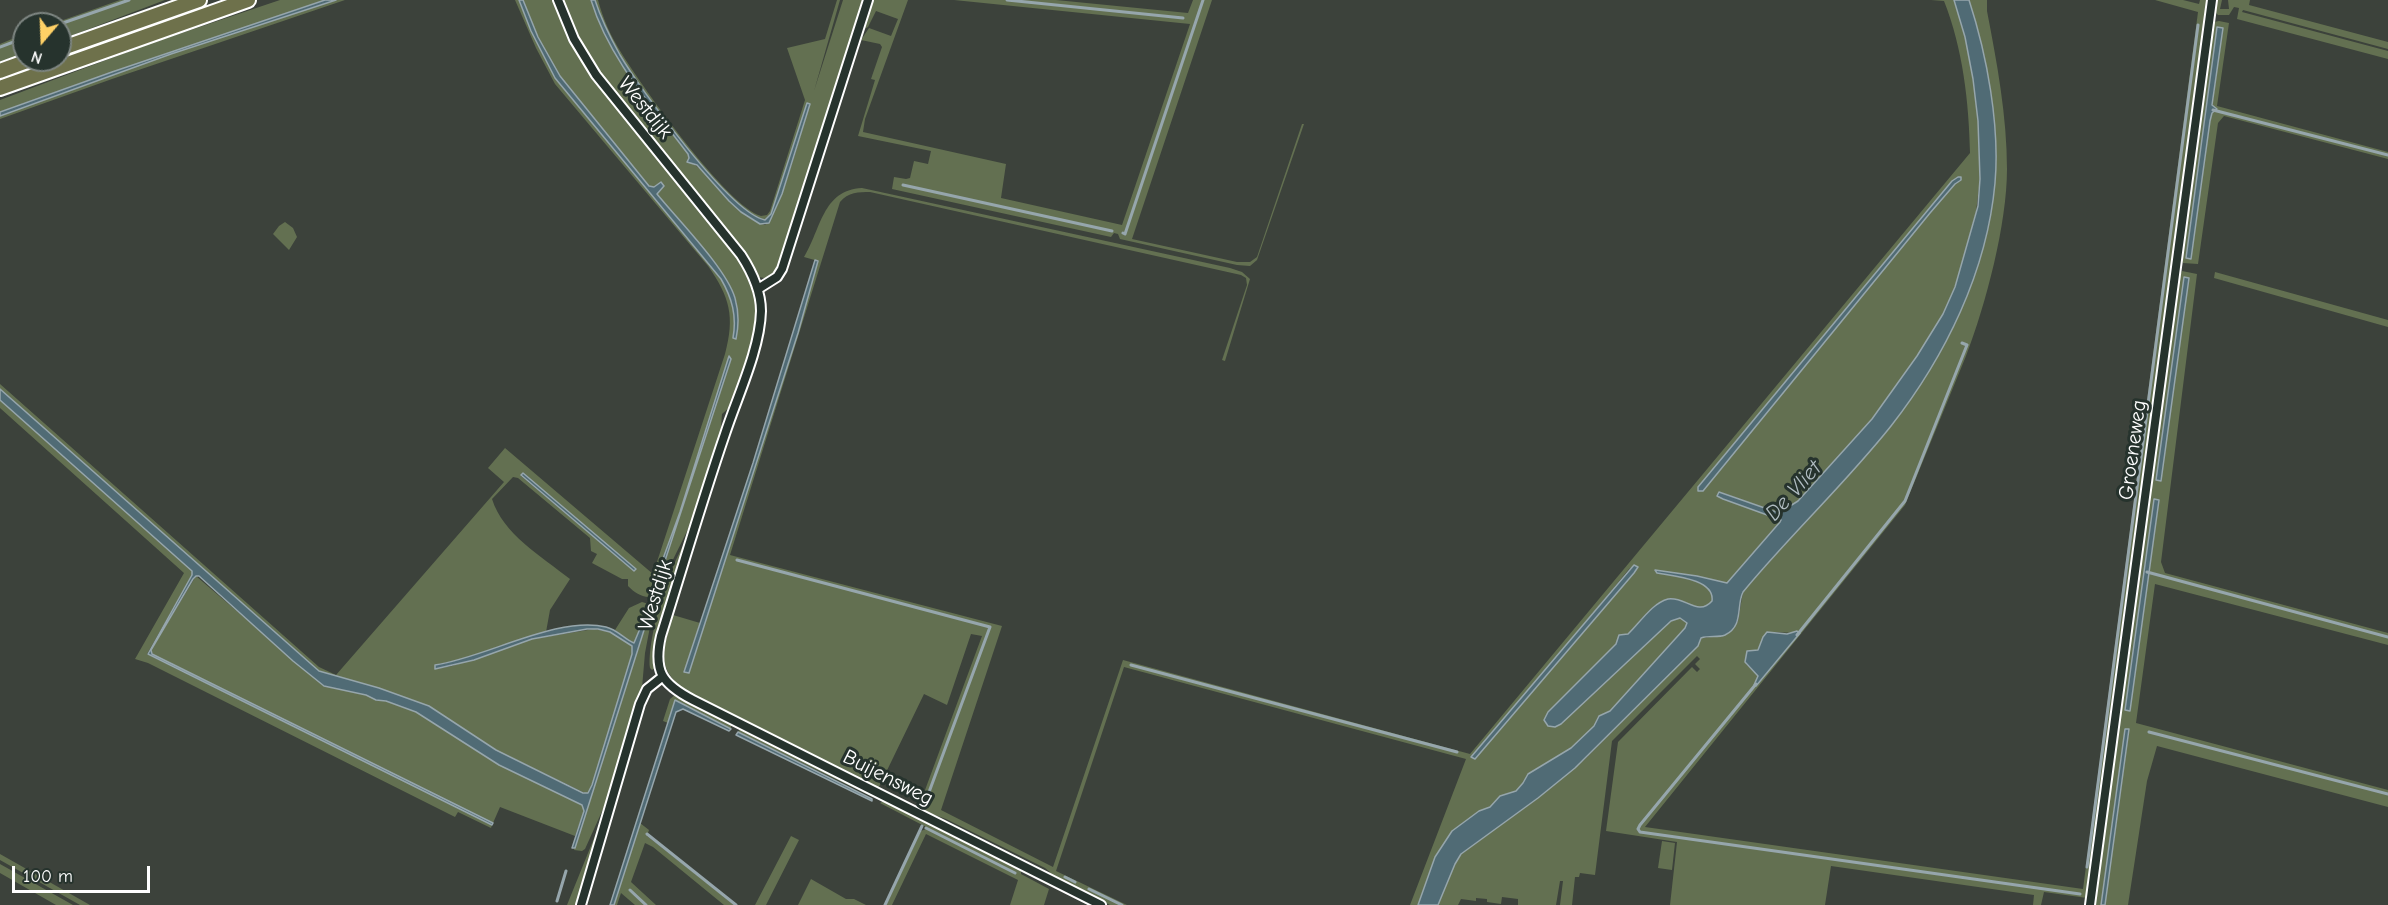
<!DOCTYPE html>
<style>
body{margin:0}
#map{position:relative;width:2388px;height:905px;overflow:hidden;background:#3c423b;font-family:"Comic Neue",sans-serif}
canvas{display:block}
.north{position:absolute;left:12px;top:12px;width:60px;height:60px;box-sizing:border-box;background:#26332d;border:2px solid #7d8581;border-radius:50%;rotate:199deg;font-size:16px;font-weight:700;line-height:24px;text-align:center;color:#fff}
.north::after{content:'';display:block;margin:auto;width:21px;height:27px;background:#ffd166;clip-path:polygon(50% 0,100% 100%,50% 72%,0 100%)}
.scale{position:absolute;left:12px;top:866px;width:138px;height:27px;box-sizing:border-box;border:3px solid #fff;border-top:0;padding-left:8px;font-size:18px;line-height:21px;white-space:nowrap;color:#fff;-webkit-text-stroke:4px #26332d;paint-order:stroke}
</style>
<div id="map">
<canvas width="2388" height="905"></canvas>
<div class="north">N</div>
<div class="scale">100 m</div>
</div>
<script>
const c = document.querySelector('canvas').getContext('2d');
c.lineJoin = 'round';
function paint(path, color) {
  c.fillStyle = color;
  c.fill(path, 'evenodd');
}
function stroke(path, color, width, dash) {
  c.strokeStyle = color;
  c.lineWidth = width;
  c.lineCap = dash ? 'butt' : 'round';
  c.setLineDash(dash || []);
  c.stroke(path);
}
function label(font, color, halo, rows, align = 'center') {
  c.font = font + ' "Comic Neue",sans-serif';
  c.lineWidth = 6;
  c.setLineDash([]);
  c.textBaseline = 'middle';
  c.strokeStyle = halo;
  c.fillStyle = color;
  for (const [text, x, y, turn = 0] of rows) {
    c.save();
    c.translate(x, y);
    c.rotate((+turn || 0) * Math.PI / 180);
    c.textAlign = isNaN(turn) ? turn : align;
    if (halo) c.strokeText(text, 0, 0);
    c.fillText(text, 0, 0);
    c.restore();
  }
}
paint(new Path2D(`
 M120,0H165L60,40V24H52Z
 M280,0H325L112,72L0,112V100L146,45Z
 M336,0H345L112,79L0,119V116L171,54Z
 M515,0H519L531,31L555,78L721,279C732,298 737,316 733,338L736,339C739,324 739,311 735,297C725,268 678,220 657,194L663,186L661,183L654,187L649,186L560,76L538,37L523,0H555L569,36L591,73L740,261C772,313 747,353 731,406L722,414L720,439L696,513L655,596C644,599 636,594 628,586V579H622L592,563L597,554L591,551L590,538L518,478L513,477L492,499C503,534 541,556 570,579L550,610L546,632L468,658L435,665V669L452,666L532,639L594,629L610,632L632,646V654L592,785L587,794L496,750L429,706L379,688L319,671L0,389V384L319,667L336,675L504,482L488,468L505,448L653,574L725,354C735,317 730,297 708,266L555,84L536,48ZM729,356L731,359L659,579L656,578L680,512ZM522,473L636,569L634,571L521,476Z
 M563,0H591C611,60 650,104 688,154L689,158L688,162C708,166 731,216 765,225C780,216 803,125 810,104H807L771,214L765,220C729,213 644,93 622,59C611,40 602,21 595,0H598C603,19 611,37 622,54C643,88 727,206 761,216L767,215L770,211L805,100L787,48L825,39L837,0H840L814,91L843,0H865L778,272L769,279L759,277L746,257L596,68L575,31Z
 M870,0H908L865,119L863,132L1006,164L1001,198L1122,225L1190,24L954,0H1056L1188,13L1193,0H1212L1132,239L1237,262H1250L1257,257L1302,124H1304L1257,260L1250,266L1237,265L1120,239L1118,234L1114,233L1111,237L892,189L894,177L906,179L910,178L914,161L928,164L931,151L858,136L875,80L871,79L882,47L880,44L861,40L869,28L891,36L898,19L876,11L868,27L862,30L861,28Z
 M1931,0H1954L1965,37L1973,79L1978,121L1980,179L1976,212L1955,287L1943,314L1920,352L1872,419L1798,501L1779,513L1720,492L1723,499L1781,520L1727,583L1655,570L1657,573C1673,576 1715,579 1712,601C1698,617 1685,596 1668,599C1652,602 1638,624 1628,634H1620L1616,644L1548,712L1544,720L1548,726H1558L1671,621L1680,618L1687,623L1685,628L1610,711L1598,717L1594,726L1571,748L1528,774L1523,783L1516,791L1500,796L1490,807L1479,811L1452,831L1435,857L1418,905H1410L1466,759L1124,667L1056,871L1127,905H1110L1049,874L1050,872L1045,868L946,819L918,809L982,636L971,634L947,705L924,694L878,789L697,697C655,673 661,656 673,615L700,623L684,672L689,673L753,473L818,261L804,257C821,230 822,190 862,188L1230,268L1242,272L1250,279L1225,361L1222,360L1247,285L1246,278L1241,275L870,192C859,192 848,192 840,202L730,555L1002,626L941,810L1053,867L1123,660L1470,754L1970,153C1969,103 1963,49 1944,1ZM1960,177L1961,180L1955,184L1930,213L1703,491H1699L1698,487L1952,181ZM1635,565L1638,567L1634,573L1475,759L1472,756L1531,689L1629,569Z
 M1969,0H1987V11C1997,63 2007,116 2007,169C2007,224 1986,304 1966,356L1905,505L1645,827L2083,889L2198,12L2155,0H2183L2199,4L2200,0H2208L2087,898L2044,892L2041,905H2033L2034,895L1831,866L1825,905H1670L1677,842L1606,831L1618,742L1692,667L1697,672L1700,669L1695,664L1700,659L1697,656L1612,741L1595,875L1580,873L1579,877H1575L1572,905H1560L1563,881H1560L1556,905H1518V899L1502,897L1501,904L1487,902V899L1476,898V901L1461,899L1458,905H1438L1456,861L1464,851L1538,798L1584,760L1698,646L1701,638L1722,636L1738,621L1743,592C1776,555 1809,517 1842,480C1858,462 1876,445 1891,426C1945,356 1987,272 1995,183C2000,126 1987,55 1969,0ZM1769,632L1799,633L1756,686L1754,685L1758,676L1746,664L1749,651L1758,650Z
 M2216,0H2222L2220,9H2229L2228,0H2250L2249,5L2388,42V49L2243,10L2242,12L2388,51V59L2237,19L2239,8L2234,7L2229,15H2218L2214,11Z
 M2219,21L2229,23L2217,106L2388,152V159L2224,116L2218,123L2198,264L2183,263L2181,255L2212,28L2214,22ZM2217,27L2223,29L2212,106L2217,110L2212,113L2210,121L2191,259L2186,258Z
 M24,34V54L0,63V44Z
 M285,222L293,228L297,237L289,250L273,234L279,226Z
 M2182,271L2197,274L2161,562L2165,573L2388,633V645L2155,584L2136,723L2388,790V807L2157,746L2147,781L2128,905H2105L2129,730L2125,729L2101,905H2094L2177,284ZM2184,277L2161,481L2157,480ZM2155,499L2159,500L2130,711L2125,710Z
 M2215,272L2388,320V327L2214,278Z
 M0,400L192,570V575L147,654L492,825L491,828L458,812L455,817L148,663L135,659L184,573L0,408Z
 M689,537L655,654V668L652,670L650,668C647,638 670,561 689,537Z
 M196,576L324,686L366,695L376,700L386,701L416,712L499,765L582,805L584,811L575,836L500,807L493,823L153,655L151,650Z
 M642,602L652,605L653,611L645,653L642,688L608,798L585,849L582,851L574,850L651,608L649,607L635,643H631L615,630L629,608Z
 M675,695L728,721L731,723V729L675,701L668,723L663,721L670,699Z
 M741,728L871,793L873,797L738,732Z
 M885,800L1021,868V874L1049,889L1044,905H1010L1018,880L926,834L892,905H886L921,831L928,828L880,803Z
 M605,815L578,905H567L603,816Z
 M640,823L649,830L647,836L735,905H724L653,847L645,843L631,882L656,905H635L621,893L617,905H614Z
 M791,836L799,840L766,905H755Z
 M1662,841L1675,843L1672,870L1658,868Z
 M0,854L90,905H80L0,860Z
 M0,864L73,905H56L0,873Z
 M811,879L846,899H854L866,905H798Z`), '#637051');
const water = new Path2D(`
 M325,0H336L171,54L0,116V112L112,72Z
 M519,0H523L538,37L560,76L649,186L654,187L661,182L664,186L657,194C678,220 726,268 735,298C739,312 739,325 736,339L733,338C737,316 732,298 721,279L555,78L531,31Z
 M591,0H595C601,19 610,37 620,55C640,89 730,213 765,220L771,214L807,103L810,104L782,194L769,223L760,224L741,212L729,201L697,165L687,162L689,158L688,154C652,106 609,59 591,0Z
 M1954,0H1969C1987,55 2000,126 1995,183C1987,272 1945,357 1891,426C1845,484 1790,535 1743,592C1736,606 1744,626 1725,635C1718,638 1709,635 1701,638L1698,646L1575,768L1538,798L1461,854L1455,864L1438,905H1418L1435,857L1452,831L1479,811L1490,807L1500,796L1516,791L1523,783L1528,774L1571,748L1594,726L1599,716L1610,711L1685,628L1687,623L1680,618L1671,621L1561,724L1555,727L1548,726L1544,720L1548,712L1616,644L1619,635L1628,634C1639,624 1652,603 1668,599C1685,596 1698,617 1712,601C1715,579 1673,576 1657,573L1655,570L1697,576L1727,583L1780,522L1781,520L1723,499L1717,496L1719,492L1779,513L1798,501L1872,419L1917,356L1943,314L1955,287L1978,206L1980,179L1978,121L1973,79L1965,37Z
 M2217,27L2223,28L2212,105L2217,109L2212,113L2210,121L2191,259L2186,258Z
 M1958,177H1961V180L1955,184L1930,213L1703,491H1698V487L1952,181Z
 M815,260L818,261L798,333L689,673L684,672L753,463Z
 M2184,277L2189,278L2161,481L2156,480Z
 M729,356L731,359L659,579L656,578L680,512Z
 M0,389L319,671L379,688L429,706L496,750L583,793H588L592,785L632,654V646L610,632L598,629H587L532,639L474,660L435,669V665C485,658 558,615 606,627C618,630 624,639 634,643L649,607L651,608L575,848H572L584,811L582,805L499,765L416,712L386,701L376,700L366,695L324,686L293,661L199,576H196L193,579L151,650L152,654L493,823L492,825L148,654L192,575V571L0,400Z
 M523,473L636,569L634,571L521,475Z
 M2154,499L2159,500L2130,711L2125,710Z
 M1634,565L1638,567L1634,573L1475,759L1471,757Z
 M1797,631L1800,633L1756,686L1754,685L1758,676L1745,662L1747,651L1758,650L1763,637L1767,632L1787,634Z
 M675,700L731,729L729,731L683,709L676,712L614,905H610Z
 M2125,729H2129L2105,905H2101Z
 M738,732L872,799V801L736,735Z`);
paint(water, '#506b75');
stroke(water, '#96a6ac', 1.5);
stroke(new Path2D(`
 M1007,0L1183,18
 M60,24L129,0
 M0,47L24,38
 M2213,110L2388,155
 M903,185L1112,231
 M1123,233L1125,234L1203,0
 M737,560L990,627L925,803
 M2147,572L2388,637
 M1797,635L1905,501L1967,345L1962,343
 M1131,665L1457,752
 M1756,684L1640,825L1638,829L1640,832L2080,894
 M2149,732L2388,794
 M926,828L1015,873
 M647,834L736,905
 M2087,867L2198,25
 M1065,877L1075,882
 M1089,889L1122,905
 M630,890L646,905
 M557,901L566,871
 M885,905L922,826`), '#96a6ac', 3);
const street = new Path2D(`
 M558,0L574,39L596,75L741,255C752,272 761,290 761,311C760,350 737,397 725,434C702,501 682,569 661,636C653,671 662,684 693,700L1101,905
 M758,289L777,277L782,269L868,0
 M581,905L640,704L647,689L662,677
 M2090,905L2212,0`);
const highway = new Path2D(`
 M60,49L199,0
 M0,71L30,60
 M0,88L248,0`);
stroke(street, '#fff', 12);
stroke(highway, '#fff', 18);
stroke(street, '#26332d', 8);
stroke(highway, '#6e714b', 14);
label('21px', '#fff', '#26332d', [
 ["Westdijk",645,108,51],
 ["Groeneweg",2133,450,-82],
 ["Westdijk",656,595,-73],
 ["Buijensweg",888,778,27]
]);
label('italic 22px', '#b0bcc1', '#26332d', [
 ["De Vliet",1794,491,-48]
]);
</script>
